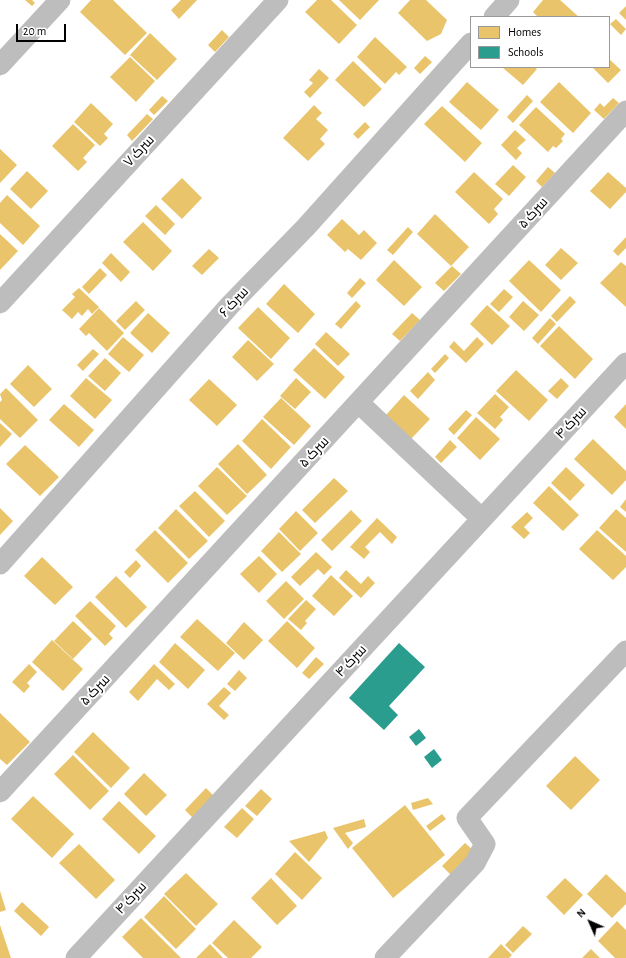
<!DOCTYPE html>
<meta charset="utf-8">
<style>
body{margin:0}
#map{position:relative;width:626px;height:958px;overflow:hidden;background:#fff;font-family:"Alegreya Sans",sans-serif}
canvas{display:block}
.legend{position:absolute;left:470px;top:16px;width:140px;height:52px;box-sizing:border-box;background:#fff;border:1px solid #999;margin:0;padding:5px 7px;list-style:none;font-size:12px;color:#000}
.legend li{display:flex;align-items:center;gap:8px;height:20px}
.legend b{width:20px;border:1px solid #999}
.north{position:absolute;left:570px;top:902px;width:40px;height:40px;-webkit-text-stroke:3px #fff;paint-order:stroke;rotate:315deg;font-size:11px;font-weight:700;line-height:16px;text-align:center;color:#000}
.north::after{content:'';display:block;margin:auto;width:14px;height:18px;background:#000;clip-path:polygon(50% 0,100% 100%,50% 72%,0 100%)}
.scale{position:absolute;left:16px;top:24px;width:50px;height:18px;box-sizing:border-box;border:2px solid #000;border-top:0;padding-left:5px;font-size:12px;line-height:14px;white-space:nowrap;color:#000;-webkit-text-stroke:3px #fff;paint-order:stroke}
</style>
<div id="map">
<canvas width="626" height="958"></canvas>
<ul class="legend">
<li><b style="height:11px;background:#e9c46a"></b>Homes</li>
<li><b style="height:11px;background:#2a9d8f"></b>Schools</li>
</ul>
<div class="north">N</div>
<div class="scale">20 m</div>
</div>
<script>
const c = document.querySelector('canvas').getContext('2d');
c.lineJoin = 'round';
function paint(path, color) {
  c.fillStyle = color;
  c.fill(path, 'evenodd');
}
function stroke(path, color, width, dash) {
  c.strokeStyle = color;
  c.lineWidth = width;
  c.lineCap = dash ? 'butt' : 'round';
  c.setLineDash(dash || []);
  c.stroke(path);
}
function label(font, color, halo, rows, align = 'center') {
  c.font = font + ' "Alegreya Sans",Cairo,sans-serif';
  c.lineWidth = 4;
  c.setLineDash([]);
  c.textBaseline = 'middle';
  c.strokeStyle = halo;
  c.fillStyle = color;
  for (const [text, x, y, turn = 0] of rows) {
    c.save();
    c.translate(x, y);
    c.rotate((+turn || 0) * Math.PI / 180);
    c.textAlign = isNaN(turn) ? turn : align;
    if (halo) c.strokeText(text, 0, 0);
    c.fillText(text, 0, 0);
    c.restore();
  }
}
paint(new Path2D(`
 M25,0H32L35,3L32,6Z
 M91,0H113L147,33L125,55L80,12Z
 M181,0H197L179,19L171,10Z
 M317,0H331L357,25L339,44L305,12Z
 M339,0H379L360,20Z
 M410,0H426L447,20L441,34L427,41L398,13Z
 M543,0H560L579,17H538L533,12Z
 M626,6V20L619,13Z
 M616,19L626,29L621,35L610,24Z
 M222,30L229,37L215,52L208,45Z
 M150,33L177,59L157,80L130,55Z
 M375,37L407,67L399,75L396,72L385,84L357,57Z
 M425,56L432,62L420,74L414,68Z
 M130,57L155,81L136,102L110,77Z
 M609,59L621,70L608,83L592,67H609Z
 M353,61L382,89L364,107L335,80Z
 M504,67H534L537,69L523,85L503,68Z
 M319,69L329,78L310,98L304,92L313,83L309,80Z
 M467,82L499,110L481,130L449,102Z
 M559,82L591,113L573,133L540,102Z
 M527,95L533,101L513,123L507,117Z
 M162,96L168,101L154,115L149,110Z
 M613,98L619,103L604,119L594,110L600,103L604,107Z
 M91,103L113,124L104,134L108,138L100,146L74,122Z
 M314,105L322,113L316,119L328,130L320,139L325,144L308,161L283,138Z
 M442,106L482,143L465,162L424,124Z
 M536,107L565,134L561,139L563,141L556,148L553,146L548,152L519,125Z
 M147,114L153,119L132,141L127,135Z
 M365,122L370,127L358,139L353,134Z
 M73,124L95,145L83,158L87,162L78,171L52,146Z
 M515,130L526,140L517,148L522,153L516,160L501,145Z
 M0,149L17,165L0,183Z
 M513,165L526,177L509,196L495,184Z
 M548,167L555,173L542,187L536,181Z
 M27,171L48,191L31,209L10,189Z
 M474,172L503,199L494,209L498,214L489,224L455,192Z
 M608,172L626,188V192L610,209L590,191Z
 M182,178L202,198L182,219L161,199Z
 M7,195L40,226L23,245L0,223V203Z
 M156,205L175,224L165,235L145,216Z
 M435,214L469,247L451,266L417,234Z
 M342,219L359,235L364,230L377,243L361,260L348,249L345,252L327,235Z
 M143,222L172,251L153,271L123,242Z
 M408,227L413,232L393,255L387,250Z
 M0,234L18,251L0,270Z
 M626,237V248L618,256L613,251Z
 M561,248L578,263L561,280L545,265Z
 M209,249L219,258L202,275L192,266Z
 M111,253L130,272L121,282L102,263Z
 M394,260L422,287L404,306L376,280Z
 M529,260L561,290L541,312L509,281Z
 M621,262L626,266V307L600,283Z
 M452,266L461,274L444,291L435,283Z
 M100,268L107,275L89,294L82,287Z
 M360,278L366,283L352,298L347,293Z
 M284,284L315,314L298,333L266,304Z
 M79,288L99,307L92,314L88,309L82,316L78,312L72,319L62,310L75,297L72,294Z
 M504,289L513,297L499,312L490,304Z
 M570,296L576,302L557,322L551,316Z
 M136,301L145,310L125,330L116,321Z
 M356,301L361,306L341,329L335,324Z
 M523,301L539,315L524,331L509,317Z
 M487,305L510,326L492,345L470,324Z
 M258,307L290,338L271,359L238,328Z
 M99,308L124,333L107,351L89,333L86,336L79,329Z
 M148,313L170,333L152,353L130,333Z
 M412,313L420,320L400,341L392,334Z
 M550,318L556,324L538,344L532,338Z
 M559,326L593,359L575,379L540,346Z
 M326,332L350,354L338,366L315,344Z
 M123,337L144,355L129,372L108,354Z
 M477,337L484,344L466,363L449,347L454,341L464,351Z
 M248,340L274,364L257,381L232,357Z
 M314,348L345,377L325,399L293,370Z
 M93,349L99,354L83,371L77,365Z
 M445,354L449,358L435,373L431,369Z
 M105,358L121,373L105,391L88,376Z
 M28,365L52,389L34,407L10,384Z
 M516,370L548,400L529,421L496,391Z
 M428,372L435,380L418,399L410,391Z
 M86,378L112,400L95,419L70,396Z
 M296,378L311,392L295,409L280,396Z
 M561,378L569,386L557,399L548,391Z
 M209,379L237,405L217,426L189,400Z
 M6,388L38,420L20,438L0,419V402L2,400L0,394Z
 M495,394L509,407L500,417L503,420L495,429L477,413Z
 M404,395L430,419L411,439L386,415Z
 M281,398L311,426L294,445L263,417Z
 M64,404L94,430L79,447L49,420Z
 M626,404V429L614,417Z
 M466,410L472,415L454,435L448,429Z
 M476,417L500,439L480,460L457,438Z
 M262,419L291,447L271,469L242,441Z
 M0,423L12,434L0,447Z
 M593,439L626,471V480L612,495L574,459Z
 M450,440L457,447L441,463L435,457Z
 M238,444L267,475L247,494L218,464Z
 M25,445L59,477L40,496L6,464Z
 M217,467L247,496L227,515L198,486Z
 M566,467L585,485L570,501L551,483Z
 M334,478L348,491L315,523L302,510Z
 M549,486L579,515L563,531L533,503Z
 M195,491L225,521L209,537L179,506Z
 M626,499V512L620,507Z
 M0,508L13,521L0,535Z
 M176,509L208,541L189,559L158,528Z
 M616,509L626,518V552L599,528Z
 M351,510L362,521L332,551L321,540Z
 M296,511L318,533L300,551L279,529Z
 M527,512L533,518L524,527L530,533L524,539L511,527Z
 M377,518L397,537L392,544L380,532L365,547L370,552L364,559L350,547Z
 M155,530L188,563L168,583L135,550Z
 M597,530L626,556V567L613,580L579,549Z
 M279,532L301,554L282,572L261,551Z
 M316,552L332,567L324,575L318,569L300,586L291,577Z
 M259,556L277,574L259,593L240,574Z
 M42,557L73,587L55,605L24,576Z
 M136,560L141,566L130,578L124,572Z
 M346,570L361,584L368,576L375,583L361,598L339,578Z
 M331,575L353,596L334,616L312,596Z
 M116,576L147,607L126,628L95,597Z
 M286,581L304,599L284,619L266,601Z
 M306,600L316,609L305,621L307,623L301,630L288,619Z
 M90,601L116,626L109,634L113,638L105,646L75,616Z
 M197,619L235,653L218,671L180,637Z
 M73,621L92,639L73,659L54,641Z
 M287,621L315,648L297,668L268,641Z
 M244,622L263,640L244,660L226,643Z
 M52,640L83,669L63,691L32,662Z
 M175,643L205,670L188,689L159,662Z
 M316,657L324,664L309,679L302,673Z
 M29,664L37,672L27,683L30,686L24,693L12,682Z
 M154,664L175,684L169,690L157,679L138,701L129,692Z
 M239,670L247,678L235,691L227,684Z
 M224,687L231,693L219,706L229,715L224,720L207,704Z
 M0,713L30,742L7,765L0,759Z
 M93,732L130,768L111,788L74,752Z
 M73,755L109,791L90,810L54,774Z
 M575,756L600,780L571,810L546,786Z
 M144,773L167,795L146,816L124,794Z
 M206,788L216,798L194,819L185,810Z
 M261,789L272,799L257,816L245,806Z
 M33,796L74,834L52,858L11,819Z
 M428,798L433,804L413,810L411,803Z
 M119,801L156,836L139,854L102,819Z
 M405,805L445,855L393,898L352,848Z
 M242,808L254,819L237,838L224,827Z
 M442,814L446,819L430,831L426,826Z
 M364,819L366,827L345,833L353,843L348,849L333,828Z
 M325,831L328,838L309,862L289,841Z
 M465,843L475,852L452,876L442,866Z
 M79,844L115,880L96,899L59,863Z
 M295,852L322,878L302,900L275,874Z
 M186,873L218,904L196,926L164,894Z
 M606,874L626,893V904L612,918L587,894Z
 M271,878L297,906L277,925L251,898Z
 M565,878L583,895L564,915L546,897Z
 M0,891L6,910L0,912Z
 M164,896L196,929L176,949L144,917Z
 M22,902L49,927L41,936L14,911Z
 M141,918L181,958H143L122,937Z
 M234,920L262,947L251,958H228L212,943Z
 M617,921L626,930V958H615L598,941Z
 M0,925L11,958H0Z
 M523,926L532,934L513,953L505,945Z
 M210,944L223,958H196Z
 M501,944L512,955L509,958H488Z
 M591,949L600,958H582Z`), '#e9c46a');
paint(new Path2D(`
 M399,643L425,667L389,706L398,715L384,730L349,698Z
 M419,729L426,738L416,746L409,737Z
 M434,749L442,760L432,768L424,757Z`), '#2a9d8f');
stroke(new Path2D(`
 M494,17L509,0
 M0,65L60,0
 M0,303L278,0
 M359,403L482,519
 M0,564L231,304L306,227L471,43
 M0,792L626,111
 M76,958L626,363
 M385,958L475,863L485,844L467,818L626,651`), '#bdbdbd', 21);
label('14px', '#000', '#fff', [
 ["سرک ۷",139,151,-47],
 ["سرک ۵",533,213,-48],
 ["سرک ۶",234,302,-47],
 ["سرک ۴",571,423,-47],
 ["سرک ۵",314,452,-47],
 ["سرک ۴",351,661,-47],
 ["سرک ۵",95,690,-47],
 ["سرک ۴",131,898,-47]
]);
</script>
